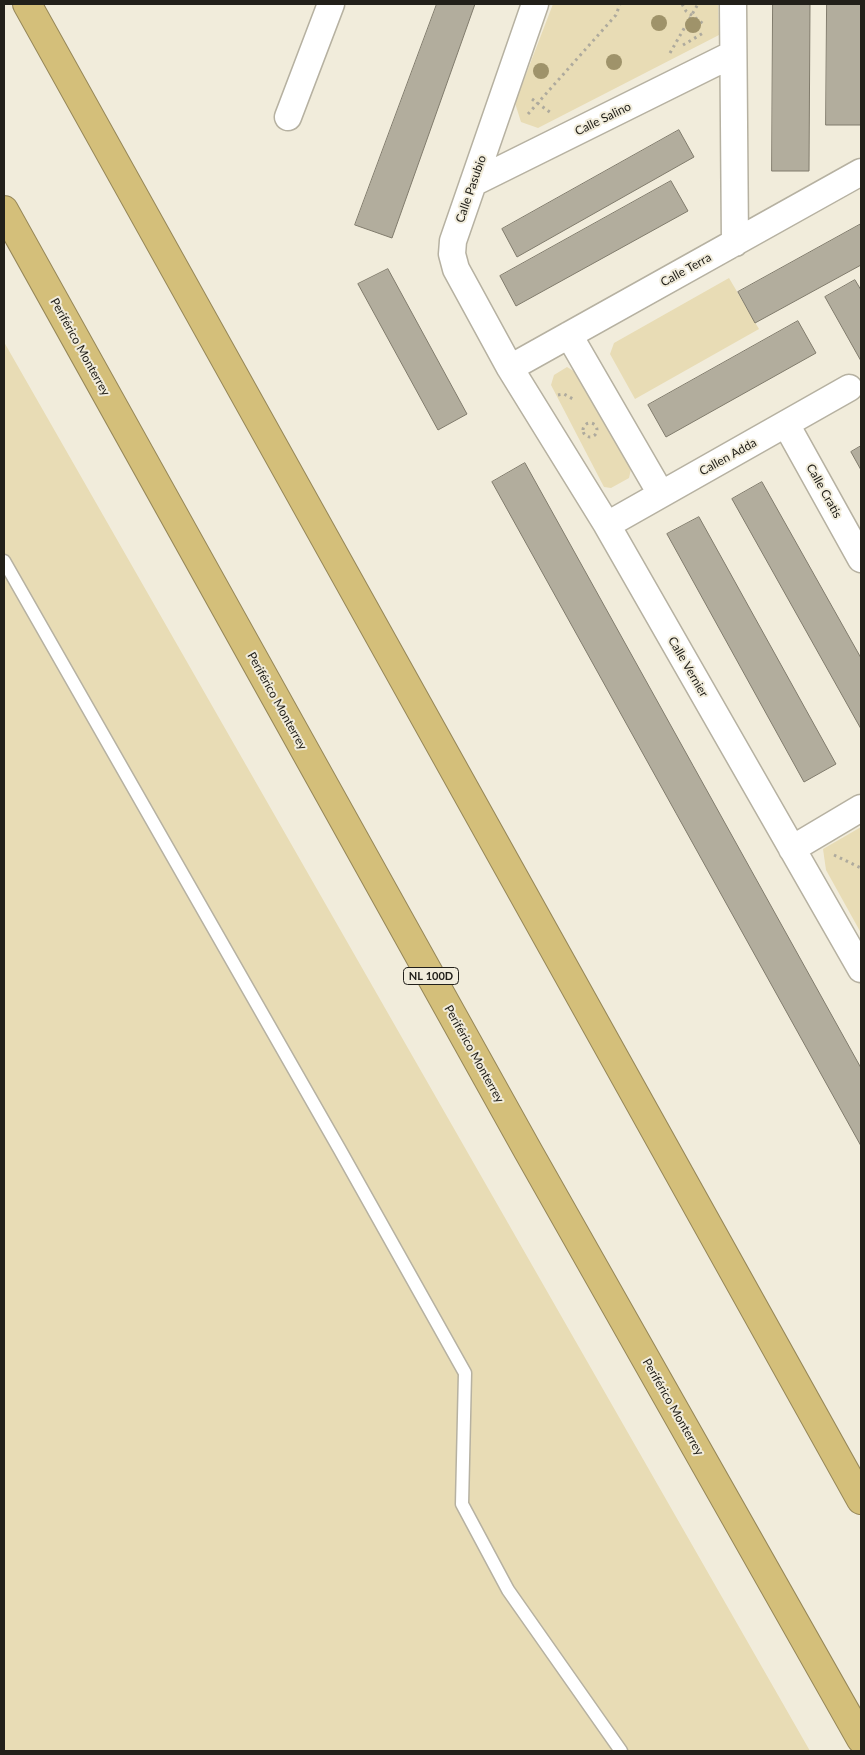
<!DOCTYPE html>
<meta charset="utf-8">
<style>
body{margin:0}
#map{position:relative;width:865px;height:1755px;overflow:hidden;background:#f1ecdb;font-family:Lato,sans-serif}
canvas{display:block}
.frame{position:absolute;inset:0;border:5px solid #22201a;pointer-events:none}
</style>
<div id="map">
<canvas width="865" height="1755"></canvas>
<div class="frame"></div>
</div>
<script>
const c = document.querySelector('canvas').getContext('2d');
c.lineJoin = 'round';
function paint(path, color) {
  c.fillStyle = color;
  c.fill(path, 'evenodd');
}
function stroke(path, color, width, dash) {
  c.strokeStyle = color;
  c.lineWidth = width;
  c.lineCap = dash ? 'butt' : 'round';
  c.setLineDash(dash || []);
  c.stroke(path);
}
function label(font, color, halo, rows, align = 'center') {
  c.font = font + ' Lato,sans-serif';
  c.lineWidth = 4;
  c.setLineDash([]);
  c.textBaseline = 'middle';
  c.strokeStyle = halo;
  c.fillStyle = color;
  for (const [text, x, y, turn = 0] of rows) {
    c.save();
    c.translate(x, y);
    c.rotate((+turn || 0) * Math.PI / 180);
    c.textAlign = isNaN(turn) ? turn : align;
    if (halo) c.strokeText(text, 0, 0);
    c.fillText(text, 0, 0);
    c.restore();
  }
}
paint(new Path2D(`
 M553,4H718L719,35L538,128L521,122L515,103Z
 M729,278L759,329L635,399L610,354L614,343Z
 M4,342L810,1751H4Z
 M567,367L577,373L631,469L629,478L611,488L604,487L551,385L554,375Z
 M861,827V933L826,870L823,849Z`), '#e8dcb5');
const building = new Path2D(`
 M437,4H475L392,238L355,225Z
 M773,4H810L809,171H772Z
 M827,4H861V125H826Z
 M679,130L694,157L517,257L502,229Z
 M671,181L688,211L516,306L500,276Z
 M861,224V265L755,323L738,292Z
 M388,269L467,414L438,430L358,284Z
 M855,280L861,290V361L825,297Z
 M798,321L816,353L666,437L648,405Z
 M861,446V470L851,452Z
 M525,463L861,1068V1146L492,482Z
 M762,482L861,658V729L732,499Z
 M699,517L836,764L804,782L667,534Z`);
paint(building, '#b2ad9d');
stroke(building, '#807b6c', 1);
const lane = new Path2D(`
 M4,561L340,1150L465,1373L462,1504L508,1590L621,1751`);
const street = new Path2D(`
 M535,4L453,241L452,254L456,269L510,368L607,525L861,969
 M733,4L735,243
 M288,117L331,4
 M473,183L733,54
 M569,335L661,494
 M510,368L861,172
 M786,424L861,559
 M607,525L849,388
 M792,849L861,808`);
const highway = new Path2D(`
 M27,4L861,1500
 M4,210L528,1151L861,1739`);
stroke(lane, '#b6b1a1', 15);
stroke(street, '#b6b1a1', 29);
stroke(highway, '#968758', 30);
stroke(new Path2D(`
 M682,4L686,11L705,25
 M683,45L705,32
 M670,53L698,4
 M532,99L551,113
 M528,114L616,15L620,4
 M558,395L564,394L573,399
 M583 430a7 7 0 1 1 14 0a7 7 0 1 1-14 0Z
 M834,855L861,868`), '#aeaa9d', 3, [2.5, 4]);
stroke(lane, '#fff', 12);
stroke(street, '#fff', 26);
stroke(highway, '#d4bf7a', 28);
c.fillStyle = '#9f936a';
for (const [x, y] of [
 [659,23],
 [693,25],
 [614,62],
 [541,71]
]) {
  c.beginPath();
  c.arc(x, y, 8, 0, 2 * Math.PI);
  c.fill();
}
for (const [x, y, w] of [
 [431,976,55]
]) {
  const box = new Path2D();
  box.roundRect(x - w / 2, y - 8.5, w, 17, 4);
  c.fillStyle = '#f1ecdb';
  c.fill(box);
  stroke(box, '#22201a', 1);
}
label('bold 11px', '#22201a', null, [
 ["NL 100D",431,976]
]);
label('12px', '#22201a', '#f1ecdb', [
 ["Calle Salino",603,119,-26],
 ["Calle Pasubio",471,189,-71],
 ["Calle Terra",686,270,-29],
 ["Periférico Monterrey",80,347,61],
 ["Callen Adda",728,457,-29],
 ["Calle Cratis",824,491,61],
 ["Calle Vernier",688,667,60],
 ["Periférico Monterrey",277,701,61],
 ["Periférico Monterrey",474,1054,61],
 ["Periférico Monterrey",673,1407,60]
]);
</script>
